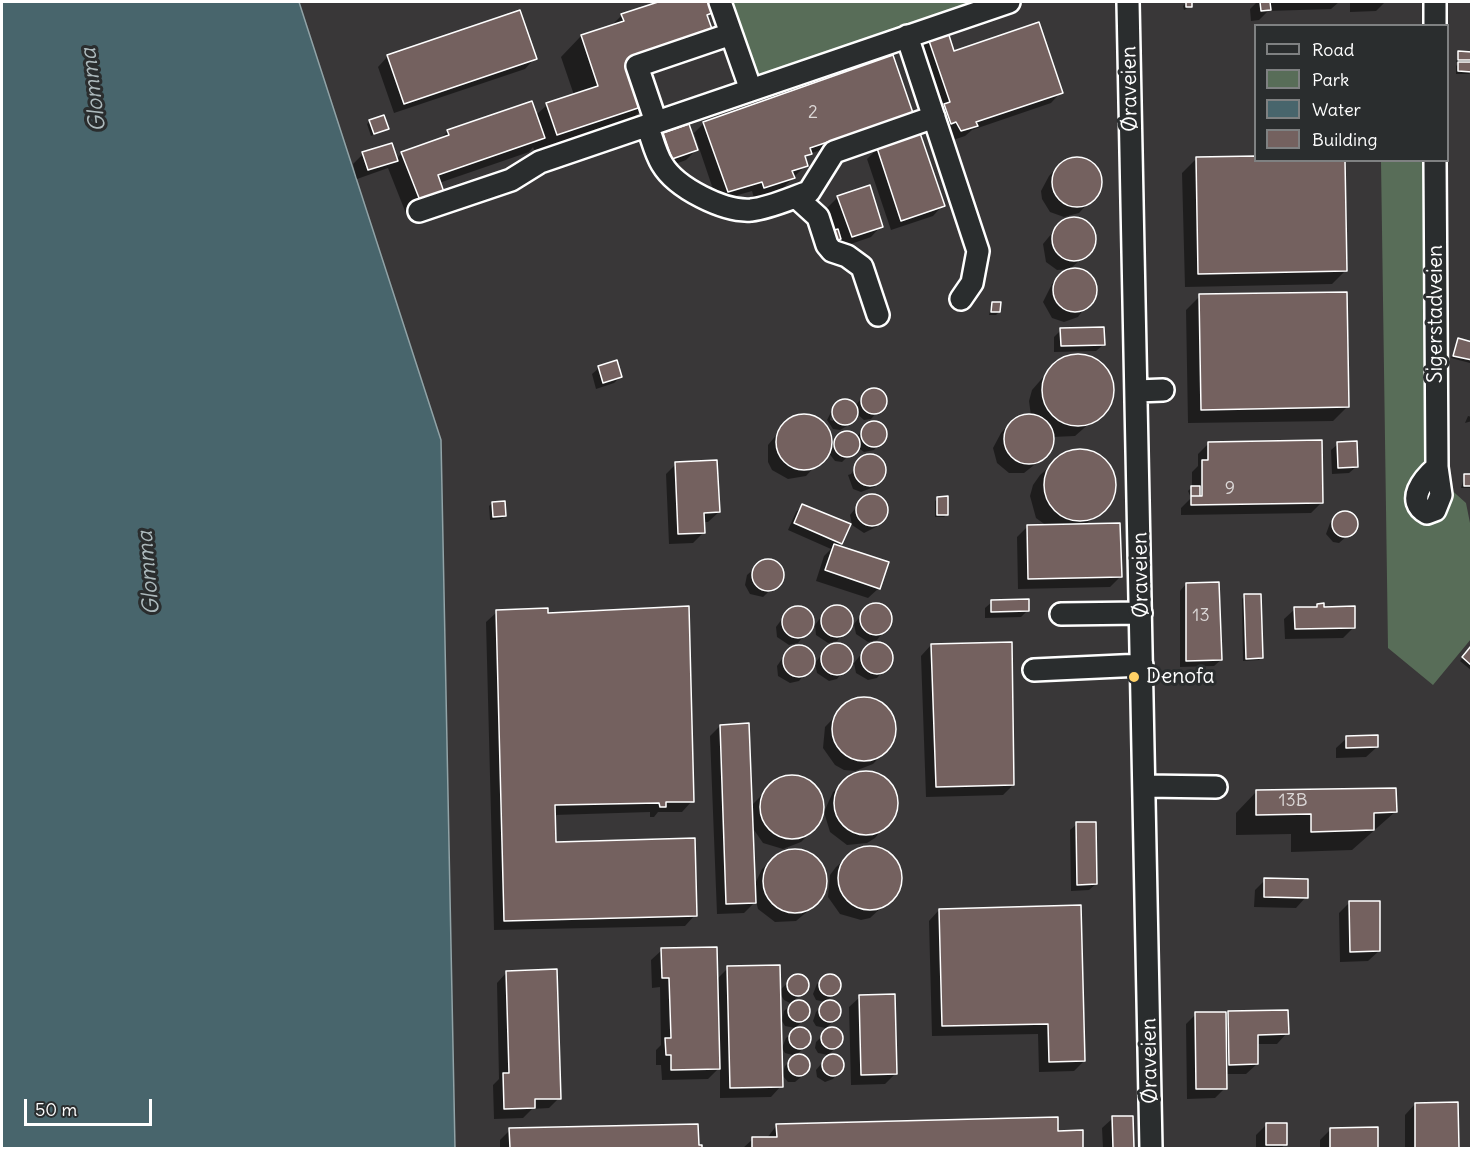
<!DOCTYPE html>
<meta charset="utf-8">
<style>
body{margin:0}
#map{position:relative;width:1473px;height:1150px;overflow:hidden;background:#393738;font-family:Delius,sans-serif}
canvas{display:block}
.frame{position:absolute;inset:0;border:3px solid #fff;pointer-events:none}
.legend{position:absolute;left:1254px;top:24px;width:195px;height:138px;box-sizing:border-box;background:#2a2d2e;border:2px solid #7f8182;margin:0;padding:8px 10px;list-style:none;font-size:18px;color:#fff}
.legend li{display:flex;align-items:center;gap:12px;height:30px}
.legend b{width:30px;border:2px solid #7f8182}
.scale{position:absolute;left:24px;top:1099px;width:128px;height:27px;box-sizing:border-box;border:3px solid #fff;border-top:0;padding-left:8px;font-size:18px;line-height:21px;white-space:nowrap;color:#fff;-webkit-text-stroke:4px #2a2d2e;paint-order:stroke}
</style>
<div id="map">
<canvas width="1473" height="1150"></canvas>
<div class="frame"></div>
<ul class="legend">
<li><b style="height:8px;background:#2a2d2e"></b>Road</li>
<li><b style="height:16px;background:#586d58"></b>Park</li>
<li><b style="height:16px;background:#48656c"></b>Water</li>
<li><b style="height:16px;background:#74615f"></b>Building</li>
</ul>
<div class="scale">50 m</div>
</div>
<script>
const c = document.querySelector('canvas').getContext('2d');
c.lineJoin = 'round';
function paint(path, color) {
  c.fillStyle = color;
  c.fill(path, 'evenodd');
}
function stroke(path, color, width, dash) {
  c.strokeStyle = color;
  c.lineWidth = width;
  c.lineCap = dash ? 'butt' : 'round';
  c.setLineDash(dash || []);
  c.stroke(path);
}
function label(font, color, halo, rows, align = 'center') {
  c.font = font + ' Delius,sans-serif';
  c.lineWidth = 6;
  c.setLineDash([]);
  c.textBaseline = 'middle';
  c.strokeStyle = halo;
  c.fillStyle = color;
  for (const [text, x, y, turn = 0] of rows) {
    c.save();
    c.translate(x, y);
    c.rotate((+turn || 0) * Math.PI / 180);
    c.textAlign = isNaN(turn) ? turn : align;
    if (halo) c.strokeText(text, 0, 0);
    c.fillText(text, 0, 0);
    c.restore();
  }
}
paint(new Path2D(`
 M718,2H1010L746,92Z
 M1381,161H1430L1431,460L1416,517L1447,486L1466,503L1471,528V639L1433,685L1388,648Z`), '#586d58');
const water = new Path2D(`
 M2,2H299L441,440L455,1148H2Z`);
paint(water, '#48656c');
stroke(water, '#91a3a7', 1.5);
paint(new Path2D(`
 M663,2H707L711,13L706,17L710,28L689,49L633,68L646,105L625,126L536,155L533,147L529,152L439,183L429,208L407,216L388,168L357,179L353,164L363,154L396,159L402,153L438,141L448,131L535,116L547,105L574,95L561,57L581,36L610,27L622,15Z
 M1257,2H1339L1331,9L1268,11L1259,20L1251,21L1250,9Z
 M1350,2H1385L1376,11L1350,12Z
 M1186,3L1191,6L1184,10L1183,6Z
 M928,36L953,52L1061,92L1051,103L972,130L965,136L950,141L918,47Z
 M1459,53L1472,60L1468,63L1472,71L1469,74H1456V66L1460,62H1456Z
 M388,56L535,58L525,69L394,113L378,67Z
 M911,113L900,123L809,154L804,159L806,165L783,188L754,198L752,191L717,201L694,133L704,123Z
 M370,121L387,129L371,136L367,124Z
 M664,134L696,150L686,160L662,169L653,145Z
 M877,149L943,205L933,216L891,230L867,159Z
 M1074,158L1090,162L1100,175L1101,183L1100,190L1079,213L1064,217L1050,212L1042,199L1041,191L1049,176L1059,165Z
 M1196,159L1256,160L1346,270L1332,284L1185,287L1182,173Z
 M838,197L881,226L871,237L842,247L839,239L837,241L827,208Z
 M1074,218L1087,223L1094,235L1092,249L1070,269L1057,270L1046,262L1043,244L1057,227Z
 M1075,269L1082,270L1093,279L1095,293L1078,317L1064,322L1052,318L1043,302L1052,284L1063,273Z
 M1200,296L1347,407L1333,421L1188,423L1186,310Z
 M992,303L999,312L996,315H989Z
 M1061,330L1103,345L1096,351L1054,352V337Z
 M1458,340L1472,343L1470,363L1451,358Z
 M1085,356L1103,367L1109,376L1111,398L1107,408L1075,436L1052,437L1048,454L1024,473H1009L997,463L993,448L1001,433L1011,422L1026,415L1031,416L1029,401L1032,390L1053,366L1062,359Z
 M599,368L621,376L614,383L596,389L592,374Z
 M875,390L882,393L885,403L871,419L864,420L856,413L847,426L840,430L833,429L827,420L832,410L830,420L833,421L835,407L844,400L855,406L867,392Z
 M1468,416L1472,417V421L1465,423Z
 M796,417H813L820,421L829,434V449L839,435L845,432L857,437L867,424L875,422L882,426L885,436L874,450L864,452L857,447L842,462L835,461L828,452L806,476L788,479L772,470L768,462V445L789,420Z
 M1208,444L1322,502L1311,513L1181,515V508L1191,498L1188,491L1192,487V472L1198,466V454Z
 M1338,444L1356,467L1349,473L1332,474L1331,450Z
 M1087,451L1097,455L1111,471L1113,493L1109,503L1085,525L1120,577L1110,587L1018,589L1017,537L1027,527L1047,526L1036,518L1030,496L1033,485L1040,475L1064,454Z
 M870,455L880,459L885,471L874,487L861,492L853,489L848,475L851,474L861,459Z
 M676,464L719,512L708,522H703V533L693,543L669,544L666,474Z
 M1465,475H1472V488H1461Z
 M872,495L882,499L887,512L876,527L864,533L852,525L850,515L863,499Z
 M938,498L947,514L944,517H935V501Z
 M492,503L504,516L501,519L490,520L489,506Z
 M803,505L841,543L838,546L879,588L868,598L816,581L824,556L831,549L788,530L796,512Z
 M1344,513L1351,515L1356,521L1355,529L1339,543L1333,542L1326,534L1330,523Z
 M763,561H773L782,571L781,580L763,597L750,594L745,585L747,575Z
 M1186,584L1221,660L1214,666L1180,667V591Z
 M1244,596L1262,657L1259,660L1243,661L1242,599Z
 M992,602L1028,610L1021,617L985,618V608Z
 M876,604L886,608L891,621L877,640L868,642L856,634L854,624L867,608Z
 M1318,605L1354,627L1343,638L1285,639L1284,619L1295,609L1314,608Z
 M837,606L850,613L852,622L837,641L828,643L816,635L815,625L827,609Z
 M798,608L807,611L813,624L798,643L789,645L777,637L776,627L788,611Z
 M497,612L692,801L682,812H658L654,817H650V812L554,815L555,843L695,915L685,926L494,930L486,622Z
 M877,643L886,647L892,659L877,678L868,680L856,673L854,663L867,647Z
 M837,644L847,647L852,660L837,679L829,681L817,673L815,663L828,647Z
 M931,645L1013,785L1003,795L926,797L921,656Z
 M799,646L808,649L814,662L799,681L790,683L778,676L777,666L789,649Z
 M1472,648V671L1460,661Z
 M861,698L880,702L893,717L894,736L891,745L873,764L855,771L844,770L835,765L823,748L825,727L851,700Z
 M720,726L751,806L779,778L789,776L808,780L816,786L823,804L818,823L812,831L801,842L783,849L763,843L752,827L754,886L762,869L782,852L802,850L811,854L824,868L825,888L815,905L796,921L775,922L758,909L756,901L744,913L717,914L710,736Z
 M1347,738L1377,747L1366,757L1336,758V748Z
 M874,773L890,783L898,801L897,811L875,838L867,843L847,845L830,832L824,812L833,792L844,781L853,775Z
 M1256,792L1395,812L1352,850L1291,852V834L1236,835V813Z
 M1077,824L1096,884L1089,890L1071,891L1070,830Z
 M867,847L886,851L898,866L901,875L896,894L870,918L861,920L840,914L828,897L830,875L836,867L857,849Z
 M1265,880L1306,897L1296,908L1254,907L1255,890Z
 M1350,902L1379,951L1368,961L1340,962L1339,913Z
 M939,910L1084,1061L1074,1071L1039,1072L1038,1034L932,1036L929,921Z
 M662,950L716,980L728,968L779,991L796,975L805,978L808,984L807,991L794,1000L806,1004L809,1009L808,1016L795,1028L785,1026L782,1021L784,1011L792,1004L784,1000L779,992L781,1086L771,1097L720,1098V1067L708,1079L662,1080L661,1065H656V1050L661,1045L660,987L652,988L651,960Z
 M507,972L559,1098L549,1108L532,1109L523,1118L494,1119L493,1085L499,1079L497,983Z
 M830,975L837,977L840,982L837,992L826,1001L837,1004L840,1010L839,1016L827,1027L839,1031L842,1037L841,1043L828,1055L818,1053L815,1048L816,1042L830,1029L816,1026L813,1021L816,1012L826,1002L816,1000L813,994L817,984Z
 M860,997L896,1073L885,1084L851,1085L849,1007Z
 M1229,1012L1287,1033L1277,1044H1256L1257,1064L1246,1074H1225V1088L1215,1098L1187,1099L1186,1024L1196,1014L1225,1016Z
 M800,1028L807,1031L810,1036L807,1045L796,1055L806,1058L809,1064L808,1071L795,1082H788L782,1075L785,1066L796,1056L785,1053L782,1048L786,1038Z
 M834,1055L840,1057L843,1066L833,1079L825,1082L817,1077L816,1070L827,1057Z
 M1415,1104H1456L1457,1148H1405V1115Z
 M1113,1118H1132V1148H1103L1102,1128Z
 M777,1125L1082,1131V1148H743L753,1139L767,1138Z
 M1266,1125L1286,1144L1281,1148H1256V1135Z
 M1376,1128V1148H1320V1140L1331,1129Z
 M510,1130L700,1146V1148H500V1140Z`), '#0007');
const building = new Path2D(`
 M658,2H708L712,13L707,15L712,29L631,57L647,105L557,135L546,103L598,86L581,35L624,21L621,14Z
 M1186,2H1192V7H1186Z
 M1260,2H1270L1271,10L1261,11Z
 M520,10L537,59L404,104L387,55Z
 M1039,22L1063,93L976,122L978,126L961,131L956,122L951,124L944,104L950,102L927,35L947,29L954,51Z
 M1458,51L1472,52V60H1458Z
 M893,55L913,113L810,148L812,154L805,156L808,166L792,171L795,178L764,188L762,182L728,192L703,122Z
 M1458,62H1472V72L1458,71Z
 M532,101L545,138L438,175L445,195L421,203L401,152L449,135L447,130Z
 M384,115L389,129L374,134L369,120Z
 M689,124L698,150L672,159L663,133Z
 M920,133L945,206L901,221L877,148Z
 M392,143L398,161L368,170L362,152Z
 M1256,156V160H1345L1347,271L1198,274L1196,157Z
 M1052 182a25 25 0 1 1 50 0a25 25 0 1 1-50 0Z
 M870,185L883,227L852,237L837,196Z
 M1052 239a22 22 0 1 1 44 0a22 22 0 1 1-44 0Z
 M838,229L841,239L835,241L831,231Z
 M1053 290a22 22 0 1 1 44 0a22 22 0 1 1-44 0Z
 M1347,292L1349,407L1201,410L1199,294Z
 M992,302H1001L1000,312H991Z
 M1104,327L1105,345L1061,346L1060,328Z
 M1458,338L1472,342V360L1453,356Z
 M1042 390a36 36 0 1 1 72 0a36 36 0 1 1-72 0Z
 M617,360L622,377L603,383L598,366Z
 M861 401a13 13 0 1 1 26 0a13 13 0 1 1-26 0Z
 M832 412a13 13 0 1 1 26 0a13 13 0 1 1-26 0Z
 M1004 439a25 25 0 1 1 50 0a25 25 0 1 1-50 0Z
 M776 442a28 28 0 1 1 56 0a28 28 0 1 1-56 0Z
 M861 434a13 13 0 1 1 26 0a13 13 0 1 1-26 0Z
 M834 444a13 13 0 1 1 26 0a13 13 0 1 1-26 0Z
 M1322,440L1323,503L1191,505V496H1202V460H1208V442Z
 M1357,441L1358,467L1338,468L1337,442Z
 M1044 485a36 36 0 1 1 72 0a36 36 0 1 1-72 0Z
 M854 470a16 16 0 1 1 32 0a16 16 0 1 1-32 0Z
 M717,460L720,512L704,513L705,533L678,534L675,462Z
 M1464,474H1472V486H1464Z
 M1191,486H1200V496H1191Z
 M856 510a16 16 0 1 1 32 0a16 16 0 1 1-32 0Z
 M948,496V515H937V497Z
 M505,501L506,516L493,517L492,502Z
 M802,504L851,524L842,544L794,523Z
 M1332 524a13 13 0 1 1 26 0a13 13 0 1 1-26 0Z
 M1120,523L1122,577L1028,579L1027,525Z
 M834,544L889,562L880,589L825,570Z
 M752 575a16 16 0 1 1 32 0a16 16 0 1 1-32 0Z
 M1219,582L1222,660L1186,661V583Z
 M1244,594H1261L1263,658L1246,659Z
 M1029,599V611L991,612V600Z
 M860 619a16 16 0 1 1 32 0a16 16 0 1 1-32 0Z
 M1324,603V607L1355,606V628L1295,629L1294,607H1317V604Z
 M821 621a16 16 0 1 1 32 0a16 16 0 1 1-32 0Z
 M782 622a16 16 0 1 1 32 0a16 16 0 1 1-32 0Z
 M689,606L694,802H666V807H660L659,803L555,805L556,842L695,838L697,916L504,921L496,610L548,608V613Z
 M861 658a16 16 0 1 1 32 0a16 16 0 1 1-32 0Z
 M1012,642L1014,785L936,787L931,644Z
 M821 659a16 16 0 1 1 32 0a16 16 0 1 1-32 0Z
 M783 661a16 16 0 1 1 32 0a16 16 0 1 1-32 0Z
 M1471,646H1472V666L1462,657Z
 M832 729a32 32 0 1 1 64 0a32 32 0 1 1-64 0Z
 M749,723L756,903L726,904L720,725Z
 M1378,735V747L1346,748V736Z
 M834 803a32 32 0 1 1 64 0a32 32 0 1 1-64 0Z
 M760 807a32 32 0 1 1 64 0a32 32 0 1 1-64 0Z
 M1396,788L1397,812L1374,813V830L1311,832V814L1256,815V790Z
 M1076,822H1096L1097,884L1077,885Z
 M838 878a32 32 0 1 1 64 0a32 32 0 1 1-64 0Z
 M763 881a32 32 0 1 1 64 0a32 32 0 1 1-64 0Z
 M1264,878L1308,879V898L1264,897Z
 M1349,901H1380V951L1350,952Z
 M1081,905L1085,1061L1049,1062L1048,1024L942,1026L939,909Z
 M717,947L720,1069L671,1070V1055H666L665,1038H671L669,978H662L661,948Z
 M780,965L783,1087L730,1088L727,966Z
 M557,969L561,1099H535V1108L504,1109L503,1073H509L506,971Z
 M787 985a11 11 0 1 1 22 0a11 11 0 1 1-22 0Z
 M819 985a11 11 0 1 1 22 0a11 11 0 1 1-22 0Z
 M895,994L897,1074L861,1075L859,995Z
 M788 1011a11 11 0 1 1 22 0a11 11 0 1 1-22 0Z
 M819 1011a11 11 0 1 1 22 0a11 11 0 1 1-22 0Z
 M1288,1010L1289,1034L1258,1035V1064L1229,1065L1228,1011Z
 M1195,1012H1226L1227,1089H1196Z
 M789 1038a11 11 0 1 1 22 0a11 11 0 1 1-22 0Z
 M821 1038a11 11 0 1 1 22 0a11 11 0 1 1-22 0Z
 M788 1065a11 11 0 1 1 22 0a11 11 0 1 1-22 0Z
 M822 1065a11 11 0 1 1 22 0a11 11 0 1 1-22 0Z
 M1458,1102L1459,1148H1415V1103Z
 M1112,1116H1133L1134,1148H1113Z
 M1058,1117V1131L1083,1130V1148H752V1137H777L776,1124Z
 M1266,1123H1287V1145H1266Z
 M698,1124L699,1145H702V1148H510L509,1128Z
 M1378,1127V1148H1330V1128Z`);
paint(building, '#74615f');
stroke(building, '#fff', 1.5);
const minor = new Path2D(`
 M720,2L751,90
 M1128,2L1151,1148
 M1435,2V26
 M907,36L978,251L972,283L961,299
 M656,122L637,66L731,34
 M647,125C652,138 655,153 662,164C676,188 724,212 751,210C770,208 791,198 809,192L834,152L934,117
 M1435,160L1437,467L1441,495L1435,510L1427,513C1405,501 1423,479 1437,467
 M796,197L818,217L827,245L832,251L847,256L862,267L878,315
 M419,211L511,180L540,162L1009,2
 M1137,391L1163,390
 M1061,614L1141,613
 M1034,670L1142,665
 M1145,786L1216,787`);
stroke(minor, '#fff', 26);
stroke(minor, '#2a2d2e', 21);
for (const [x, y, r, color] of [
 [1134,677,6,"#ffd166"]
]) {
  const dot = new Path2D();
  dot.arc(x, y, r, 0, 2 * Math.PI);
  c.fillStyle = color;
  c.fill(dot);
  stroke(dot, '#2a2d2e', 2);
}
label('18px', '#dcd8d7', null, [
 ["2",813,113],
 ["9",1230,489],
 ["13",1201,616],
 ["13B",1293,801]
]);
label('21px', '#fff', '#2a2d2e', [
 ["Øraveien",1130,89,-91],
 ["Sigerstadveien",1436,314,-90],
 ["Øraveien",1141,575,-91],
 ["Øraveien",1150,1061,-91]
]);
label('21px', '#fff', '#2a2d2e', [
 ["Denofa",1146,677]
], 'left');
label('italic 22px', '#adbabd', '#2a2d2e', [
 ["Glomma",94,90,-97],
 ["Glomma",149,573,-95]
]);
</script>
